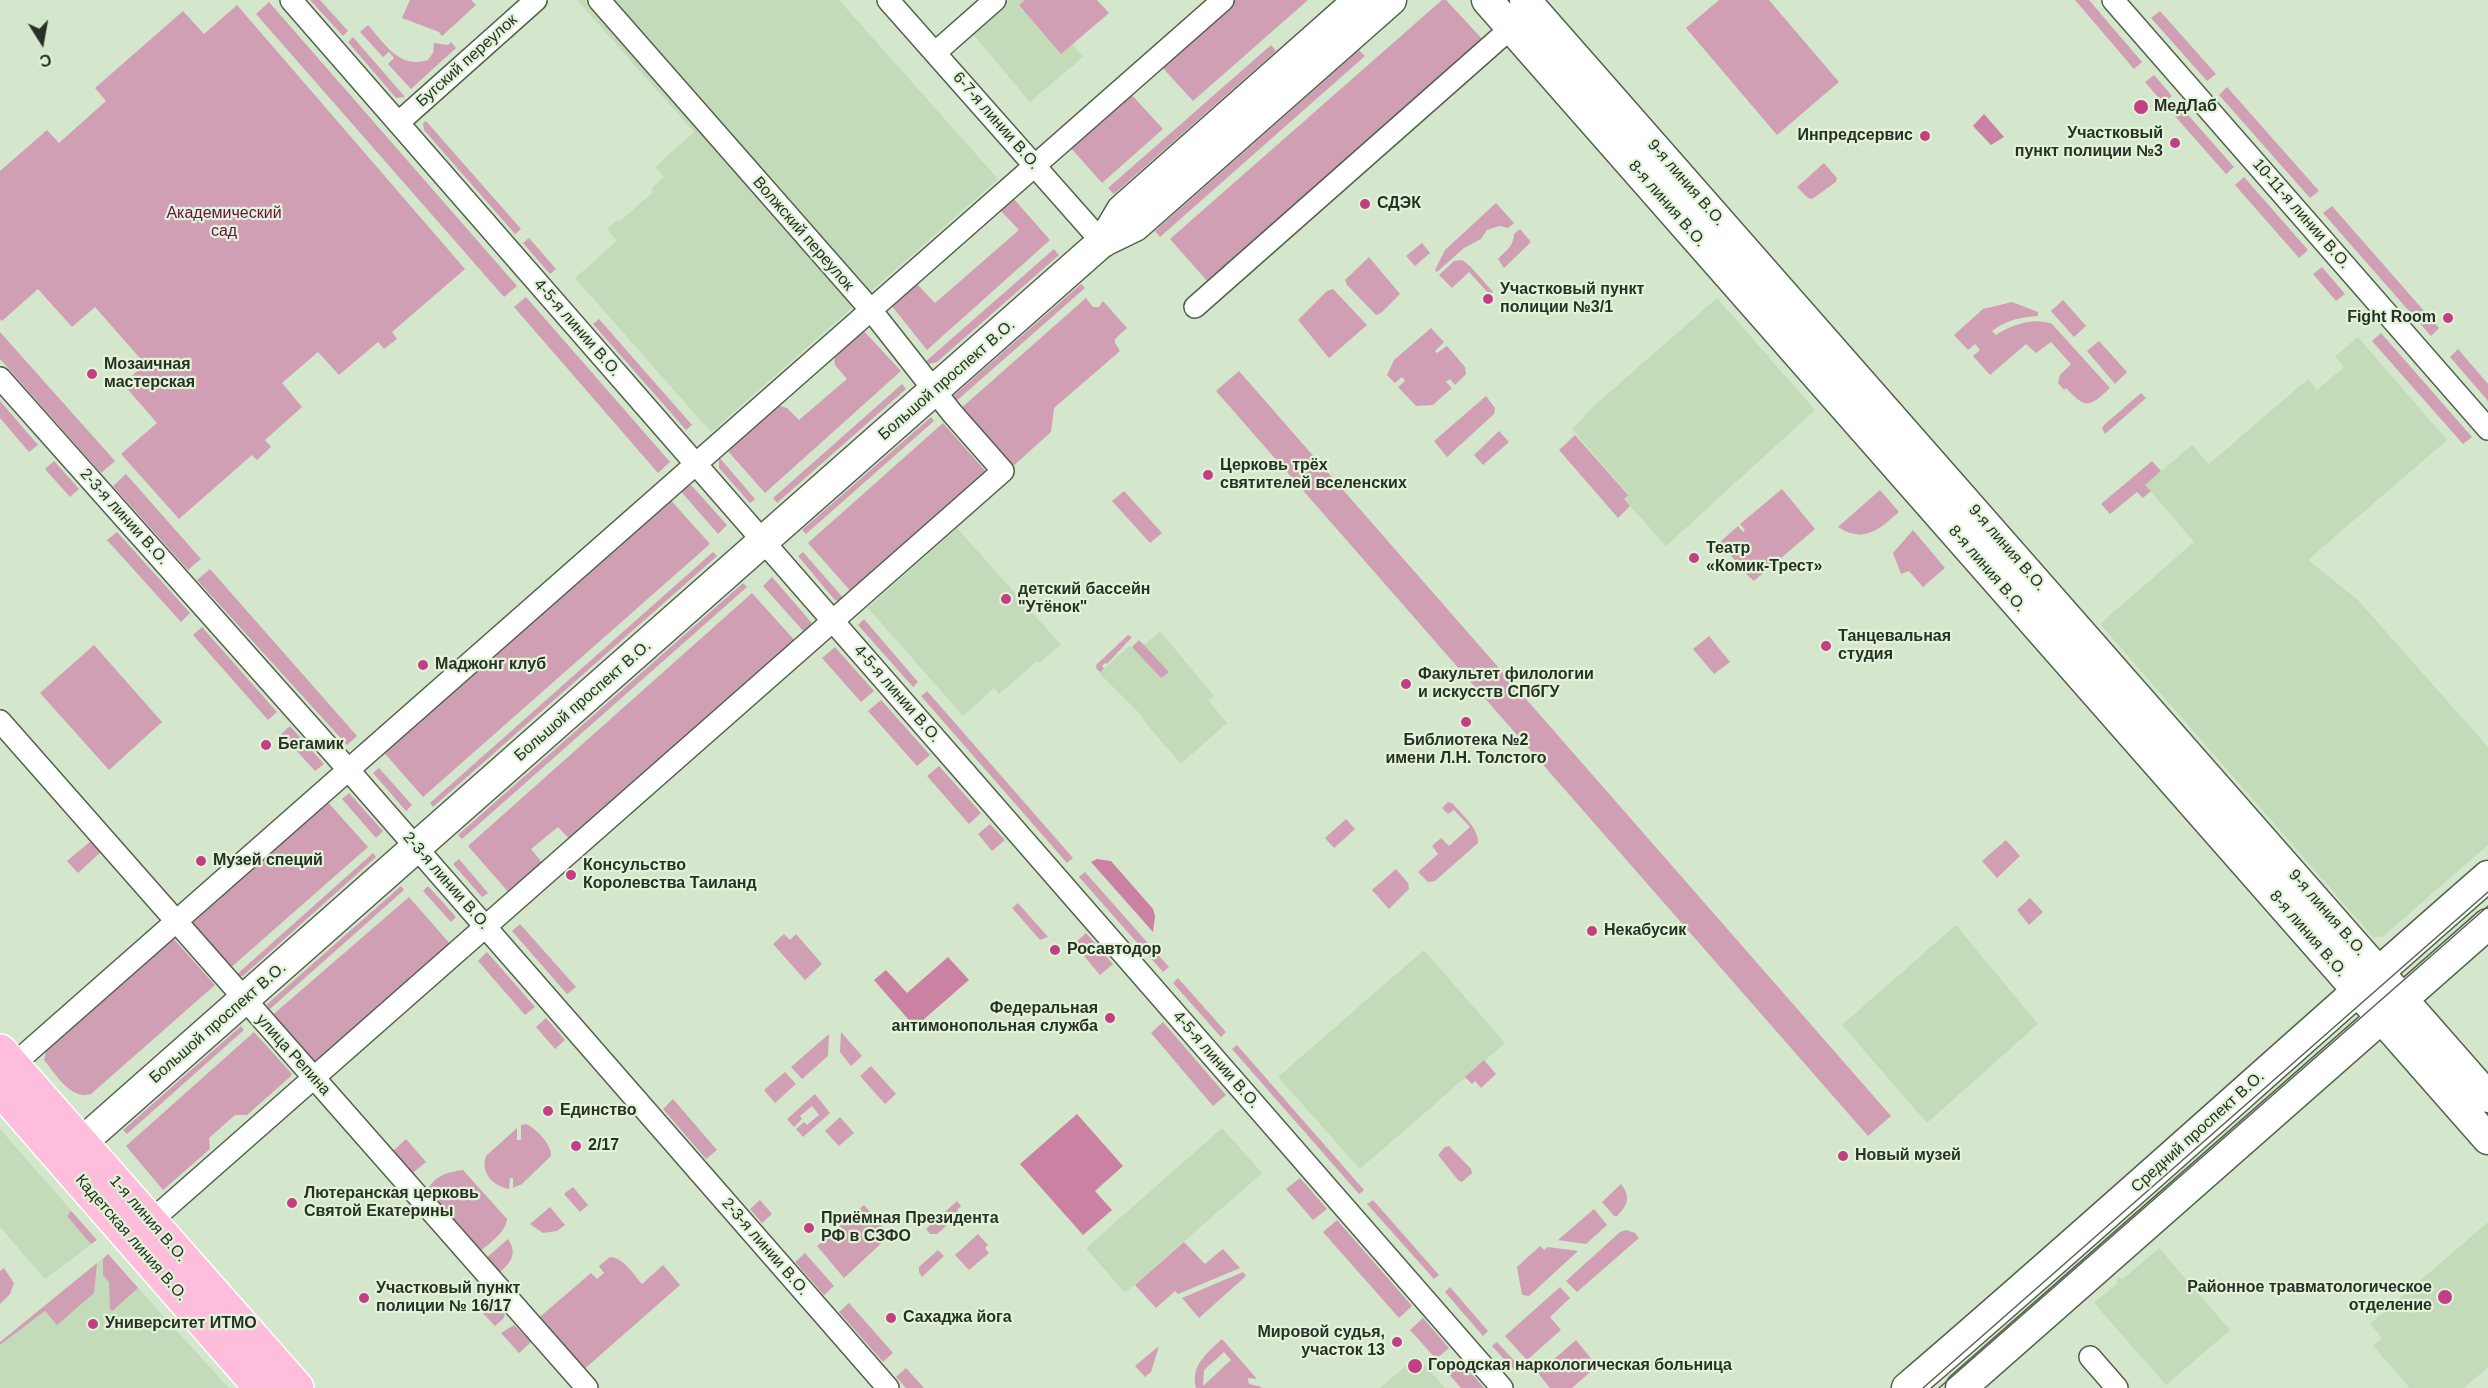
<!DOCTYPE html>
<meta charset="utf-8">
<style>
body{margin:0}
#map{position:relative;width:2488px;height:1388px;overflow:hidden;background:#d4e6cc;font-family:Arial,sans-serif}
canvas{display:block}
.north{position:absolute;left:12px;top:12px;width:60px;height:60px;-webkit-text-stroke:4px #e1f3d9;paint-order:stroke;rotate:169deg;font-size:16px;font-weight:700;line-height:24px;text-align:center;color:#293026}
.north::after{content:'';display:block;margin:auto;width:21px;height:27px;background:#293026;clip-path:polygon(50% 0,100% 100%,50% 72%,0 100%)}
</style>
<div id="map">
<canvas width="2488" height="1388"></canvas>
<div class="north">С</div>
</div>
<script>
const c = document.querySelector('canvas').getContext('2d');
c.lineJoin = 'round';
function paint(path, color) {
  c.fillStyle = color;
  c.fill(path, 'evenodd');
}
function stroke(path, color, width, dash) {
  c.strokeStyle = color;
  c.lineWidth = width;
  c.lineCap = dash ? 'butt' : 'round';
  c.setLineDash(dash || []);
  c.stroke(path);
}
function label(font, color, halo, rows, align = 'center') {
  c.font = font + ' Arial,sans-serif';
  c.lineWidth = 4.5;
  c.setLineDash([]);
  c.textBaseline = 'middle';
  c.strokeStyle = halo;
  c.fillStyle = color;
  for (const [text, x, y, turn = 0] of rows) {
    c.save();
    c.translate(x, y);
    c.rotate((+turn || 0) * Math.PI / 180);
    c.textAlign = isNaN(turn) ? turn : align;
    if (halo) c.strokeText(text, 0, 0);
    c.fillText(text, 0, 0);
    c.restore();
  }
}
paint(new Path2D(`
 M577,0H839L998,179L711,432L575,278L617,241L607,229L616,221H620L653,192L651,189L664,177L655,167L694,132Z
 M1009,0H1097L1072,44L1083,57L1030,102L971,32Z
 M1717,298L1815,410L1666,546L1624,499L1628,494L1572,429L1596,404Z
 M2358,337L2447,440L2308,560L2357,599L2488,747V845L2382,937H2373L2100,624L2194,542L2145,485L2192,445L2209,464L2308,379L2317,390L2344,367L2335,356Z
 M957,528L1061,645L1039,663L1037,661L999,694L994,688L963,716L868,608Z
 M1160,631L1214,696L1208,700L1227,723L1181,764L1143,720L1144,718L1099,673L1129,646L1131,648L1139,640L1144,645Z
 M1956,925L2038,1024L1927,1123L1842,1025Z
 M1424,950L1505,1043L1360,1169L1278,1077Z
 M1222,1128L1262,1173L1125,1293L1086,1248Z
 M0,1129L97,1240L45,1279L0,1227Z
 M2488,1222V1367L2464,1388H2410L2373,1346L2382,1338L2370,1324Z
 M2159,1248L2230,1330L2166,1385L2094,1303L2118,1283L2116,1280L2119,1277L2122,1280Z
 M108,1254L174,1328L229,1388H0V1345L45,1311L44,1308Z
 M1417,1356L1445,1388H1380Z`), '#c4dbba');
paint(new Path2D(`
 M310,0H320L348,31L343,36Z
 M410,0H471L476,5L442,36L439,32L402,18Z
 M1025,0H1097L1109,13L1061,54L1019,5Z
 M1235,0H1308L1193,101L1161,66Z
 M1442,0H1446L1484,41L1208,282L1170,239Z
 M1719,0H1769L1839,82L1777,135L1686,28Z
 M2075,0H2089L2142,62L2134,69Z
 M269,2L517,286L504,297L256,14Z
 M237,5L465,269L392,332L397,339L384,349L378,342L339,375L318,352L282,383L302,407L265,440L271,447L257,460L252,455L179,519L121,454L157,423L123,384L145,364L95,307L72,327L38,289L2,321L0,319V171L47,130L59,143L106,101L95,88L183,11L204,34Z
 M2160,11L2216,74L2207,81L2151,18Z
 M368,25C385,44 399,69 428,60L433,53L434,43L448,45L451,42L456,48L411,89L388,64L394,58L389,52L383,57L360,32Z
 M353,37L405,97L396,98L348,42Z
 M1271,45L1276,51L1114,194L1108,188Z
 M1359,50L1365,56L1160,237L1155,231Z
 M2154,75L2172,96L2163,103L2145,82Z
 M2227,87L2319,191L2310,198L2219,95Z
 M1130,93L1163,129L1102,183L1070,147Z
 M2182,108L2234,167L2226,174L2174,115Z
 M426,121L521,229L515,234L424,130L423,123Z
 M1824,163L1837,178L1836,182L1812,199L1808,198L1797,187Z
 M2244,177L2308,250L2299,258L2235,185Z
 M1013,198L1050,240L927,350L891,305L916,283L935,303L1019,230L1000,210Z
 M1496,203L1514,223L1508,228L1499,226L1487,230L1481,239L1464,248L1437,272L1435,270L1445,250Z
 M2332,206L2439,328L2431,336L2323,213Z
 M1520,229L1531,242L1504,268L1498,259C1506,250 1513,248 1514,234Z
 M529,238L556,269L550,274L523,243Z
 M1422,243L1430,253L1415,266L1406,256Z
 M1054,249L1059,255L937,362L929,364L925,362Z
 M1369,257L1400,294L1381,313L1376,315L1347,285L1345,280Z
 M1462,260L1470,266L1493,292L1490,295L1469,272L1452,288L1439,275L1454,261Z
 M2322,267L2345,294L2336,301L2313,274Z
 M1081,284L1085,288L953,404L952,397Z
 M1333,289L1367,325L1329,358L1298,320L1327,291Z
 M526,297L670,462L658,473L514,307Z
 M1086,298L1093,307H1099L1103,301L1127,328L1115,339V343L1120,351L1054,408L1051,432L1011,468L959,410Z
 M2063,300L2086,326L2074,337L2051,311Z
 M2012,302L2038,312V316C2021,317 2006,320 1992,331L1996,335C2011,325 2035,317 2052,324L2110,388C2089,407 2087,410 2066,388L2064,390L2058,383L2060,375L2071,364L2051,342L2036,353L2026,344L1990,375L1973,356L1980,350L1975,344L1968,350L1954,335L1983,309Z
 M599,319L692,425L686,430L593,324Z
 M1431,328L1444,342L1435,351L1437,353L1447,346L1465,367L1466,374L1455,385L1450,379L1446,382L1452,388L1433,405L1416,406L1398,387L1405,381L1402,377L1395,383L1387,375L1394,360Z
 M862,329L901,371L765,493L727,450L777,405L787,408L799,420L847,379L835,365L834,354Z
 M0,332L115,461L101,473L0,359Z
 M2381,333L2472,437L2463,444L2372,341Z
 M2099,341L2127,372L2115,384L2087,351Z
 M2458,349L2488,384V401L2450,357Z
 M1239,371L1891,1116L1868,1136L1216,391Z
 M902,384L906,389L777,503L773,498Z
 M2141,393L2146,398L2105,434L2102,428L2104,425Z
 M1486,396L1495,408L1494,414L1447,457L1434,441Z
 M0,401L38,445L29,452L0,418Z
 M931,417L934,421L806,534L802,530Z
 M943,423L989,475L853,594L808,543Z
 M1499,431L1509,442L1483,465L1474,455Z
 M1575,435L1628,495L1624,499L1630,506L1618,518L1559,450Z
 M719,457L755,499L750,503L719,468Z
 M54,461L79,489L70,497L45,469Z
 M2152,461L2161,471L2145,485L2151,491L2143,498L2137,492L2110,514L2101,504Z
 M126,474L201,559L188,570L113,486Z
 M688,485L692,486L727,525L718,534L678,488Z
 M1782,489L1815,529L1754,581L1746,574L1752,568L1747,563L1741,568L1720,542L1738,526L1743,532L1745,530L1740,524Z
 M1880,490L1899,512C1879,529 1865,544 1838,527Z
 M1124,491L1162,533L1150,543L1112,501Z
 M668,497L710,544L423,797L380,748Z
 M1913,530L1945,568L1923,587L1909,571L1901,574L1893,553Z
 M117,532L190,613L181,622L107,540Z
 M713,552L717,556L433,807L430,803Z
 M803,552L845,600L837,601L834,599L798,556Z
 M210,569L357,736L347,745L197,580Z
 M772,577L811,622L812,626L806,634L763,586Z
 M743,583L747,587L462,839L458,835Z
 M752,593L797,643L571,841L558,827L531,849L544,865L510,894L468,846Z
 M864,619L918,682L913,687L858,625Z
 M202,627L277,712L268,720L193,635Z
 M1128,635L1132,637L1107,664L1105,663L1102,666L1104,668L1101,672L1097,670L1096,665Z
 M1709,636L1730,662L1714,674L1693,649Z
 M1139,640L1169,672L1161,678L1132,647Z
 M94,645L162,722L109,770L40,693Z
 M835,647L874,691L861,702L822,658Z
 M927,691L1073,858L1067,863L921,696Z
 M881,700L930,755L917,766L868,711Z
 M290,726L324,764L315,771L281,734Z
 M939,766L981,813L969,824L927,776Z
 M379,768L412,805L406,811L373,773Z
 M349,793L383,831L376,838L342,799Z
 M325,799L368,847L228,970L185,922Z
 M1448,802L1452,803C1461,814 1479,828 1478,843L1435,881L1428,882L1418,872L1438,854L1432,846L1441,838L1449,846L1470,827L1454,810L1448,814L1442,808Z
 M1346,819L1355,829L1334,848L1325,838Z
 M990,824L1005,840L992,851L978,834Z
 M92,840L102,851L78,873L67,861Z
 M2006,840L2020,856L1997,878L1982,861Z
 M373,853L376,857L243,976H235Z
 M459,859L488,893L482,897L453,864Z
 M1396,869L1408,883L1409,889L1389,909L1372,890Z
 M1085,872L1169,967L1163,972L1079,877Z
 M401,886L404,890L270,1009L266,1005Z
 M428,886L456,917L451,922L423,891Z
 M409,897L451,945L313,1068L269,1018Z
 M2030,898L2043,912L2029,925L2017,910Z
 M1018,903L1048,937L1040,940L1012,908Z
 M520,924L576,987L567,994L512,931Z
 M1086,933L1113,964L1100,975L1074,944Z
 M784,934L790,940L796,934L822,964L805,980L773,944Z
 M172,937L215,985L91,1094C70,1100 56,1074 44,1060L47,1047Z
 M487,952L535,1007L525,1015L478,961Z
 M1178,978L1226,1032L1221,1037L1173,983Z
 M546,1018L565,1040L555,1049L536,1027Z
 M1163,1022L1226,1095L1213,1106L1151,1033Z
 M241,1026L244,1030L127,1134L123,1130Z
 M254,1032L292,1074L290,1077L247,1115H235L209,1138L210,1149L163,1190L126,1146Z
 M841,1032L862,1056L851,1066L840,1052Z
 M829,1034L828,1056L802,1079L791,1067Z
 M1237,1045L1364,1190L1359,1194L1232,1049Z
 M1484,1060L1496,1074L1481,1088L1475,1081L1472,1084L1465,1077Z
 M871,1066L896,1094L885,1104L860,1076Z
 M785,1072L796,1084L775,1103L764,1090Z
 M815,1094L830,1113L803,1137L796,1129L804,1122L807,1125L819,1115L812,1106L800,1116L802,1119L794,1127L787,1119Z
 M673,1099L717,1150L706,1159L663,1109Z
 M840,1117L854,1133L839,1146L825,1131Z
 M526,1124C536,1128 552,1145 551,1156L522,1184L513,1188V1178H510L509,1189C493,1186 480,1173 486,1156L517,1128V1140H521V1125Z
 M406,1139L426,1162L409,1176L390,1154Z
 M1449,1146L1471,1169L1472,1173L1462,1182L1458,1180L1438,1155L1445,1147Z
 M463,1170L507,1219C506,1233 487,1245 478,1253L427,1192C433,1176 448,1172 463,1170Z
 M1300,1178L1327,1209L1313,1220L1286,1189Z
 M1621,1184C1631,1197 1628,1205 1617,1216H1614L1602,1202Z
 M573,1187L588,1205L580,1212L564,1194Z
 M760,1200L772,1214L762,1223L750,1209Z
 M1373,1200L1439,1275L1434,1279L1367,1204Z
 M957,1201L961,1206L957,1210L960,1214L937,1234H930L926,1229Z
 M864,1205L890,1235L844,1278L817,1246Z
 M550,1207L565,1225L557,1231L543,1233L530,1224Z
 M1594,1209L1607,1225L1586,1244L1558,1240Z
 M71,1211L97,1240L91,1244L67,1216Z
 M1337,1220L1412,1306L1399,1318L1323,1232Z
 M1626,1230L1635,1233L1639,1238L1577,1292L1566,1281L1620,1232Z
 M978,1234L988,1245L985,1248L989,1253L969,1270L955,1255Z
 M508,1239C519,1255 509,1264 497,1275L484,1260Z
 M1184,1242L1205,1264L1223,1249L1240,1268L1178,1294L1175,1291L1156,1308L1135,1285Z
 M1540,1246L1544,1250L1548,1247L1578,1251L1529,1296L1522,1295L1517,1267Z
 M938,1250L944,1256L922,1277L919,1272V1267Z
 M805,1253L834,1286L824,1295L795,1262Z
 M108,1254L138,1288L112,1311L110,1309L109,1282L103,1275V1259Z
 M610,1257C624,1258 633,1274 642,1284L663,1265L680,1285L581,1372L535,1321L591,1273L597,1279L604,1273L599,1266Z
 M97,1263L94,1293L57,1325L45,1311L0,1345V1342Z
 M4,1268L14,1283L10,1294L0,1304V1271Z
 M1243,1272L1246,1276L1199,1318L1182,1298Z
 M1450,1287L1488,1331L1483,1336L1445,1292Z
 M1560,1287L1570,1298L1550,1317L1561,1330L1527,1360L1505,1336Z
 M491,1297L505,1315L503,1319L495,1326L478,1308Z
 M849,1303L893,1353L883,1362L839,1312Z
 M1423,1318L1449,1348L1436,1359L1410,1330Z
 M514,1325L531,1342L519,1353L501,1333Z
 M1222,1339L1257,1379L1248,1378L1249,1384L1262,1387L1260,1388H1196C1190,1366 1207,1353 1222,1339ZM1224,1352L1231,1360L1203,1386L1204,1370Z
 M1576,1340L1597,1366L1572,1388H1550L1538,1373Z
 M1497,1342L1520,1367L1515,1371L1492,1346Z
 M1159,1346L1151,1372L1145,1377L1135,1366Z
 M1460,1360L1484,1388H1461L1447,1372Z
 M906,1368L924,1388H906L896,1377Z`), '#d19fb4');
paint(new Path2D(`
 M1984,114L2004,137L1991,145L1973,126Z
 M1097,859L1111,861L1153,909L1155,916L1153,932L1091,862Z
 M948,957L969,980L915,1027L874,980L886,970L907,993Z
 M1077,1114L1123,1166L1095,1191L1112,1210L1083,1235L1020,1164Z`), '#cb81a2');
const minor = new Path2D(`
 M291,0L1502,1388
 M888,0L1102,242
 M2113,0L2488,429
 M936,52L995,0
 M398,123L536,0
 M1195,307L1511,28
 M0,378L338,758L888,1388
 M0,721L587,1388
 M13,1065L1223,0
 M151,1221L1003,471L952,413L871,310L599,0
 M2090,1357L2117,1388`);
const secondary = new Path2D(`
 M1487,0L2488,1139
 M1525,0L2488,1097
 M1103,242L1122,210L1359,0
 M63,1159L1102,242L1135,226L1391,0
 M1907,1388C2103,1220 2293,1046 2488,876
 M1961,1388L2488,924`);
const primary = new Path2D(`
 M0,1051L297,1388
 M0,1089L261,1388`);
stroke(minor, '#52614b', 24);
stroke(secondary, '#52614b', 33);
stroke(primary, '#fff', 36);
stroke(minor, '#fff', 21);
stroke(secondary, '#fff', 30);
stroke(primary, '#febedb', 33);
stroke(new Path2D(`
 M1923,1388L2488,892
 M1939,1388L2488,906`), '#5a6455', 1.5);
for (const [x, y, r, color] of [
 [2141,107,8,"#c33f84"],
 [1925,136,6,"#c33f84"],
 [2175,143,6,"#c33f84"],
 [1365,204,6,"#c33f84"],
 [1488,299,6,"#c33f84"],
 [2448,318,6,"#c33f84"],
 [92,374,6,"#c33f84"],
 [1208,475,6,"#c33f84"],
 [1694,558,6,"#c33f84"],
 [1006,599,6,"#c33f84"],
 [1826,646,6,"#c33f84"],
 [423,665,6,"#c33f84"],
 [1406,684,6,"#c33f84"],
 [1466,722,6,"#c33f84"],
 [266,745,6,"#c33f84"],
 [201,861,6,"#c33f84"],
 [571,875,6,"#c33f84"],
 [1592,931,6,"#c33f84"],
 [1055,950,6,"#c33f84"],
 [1110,1018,6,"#c33f84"],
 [548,1111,6,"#c33f84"],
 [576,1146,6,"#c33f84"],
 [1843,1156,6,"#c33f84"],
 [292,1203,6,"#c33f84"],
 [809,1228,6,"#c33f84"],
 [2445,1297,8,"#c33f84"],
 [364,1298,6,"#c33f84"],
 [891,1318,6,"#c33f84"],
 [93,1324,6,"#c33f84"],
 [1397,1342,6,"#c33f84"],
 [1415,1366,8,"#c33f84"]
]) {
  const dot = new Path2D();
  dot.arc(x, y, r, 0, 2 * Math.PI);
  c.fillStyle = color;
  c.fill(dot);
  stroke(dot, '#e1f3d9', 2);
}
label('16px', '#293026', '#e1f3d9', [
 ["Бугский переулок",467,61,-42],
 ["6-7-я линии В.О.",996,121,49],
 ["9-я линия В.О.",1686,183,49],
 ["8-я линия В.О.",1667,204,49],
 ["10-11-я линии В.О.",2301,214,49],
 ["Волжский переулок",803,234,49],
 ["4-5-я линии В.О.",577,328,49],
 ["Большой проспект В.О.",947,380,-41],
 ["2-3-я линии В.О.",124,517,48],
 ["9-я линия В.О.",2007,548,49],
 ["8-я линия В.О.",1987,569,49],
 ["4-5-я линии В.О.",897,694,49],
 ["Большой проспект В.О.",583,701,-41],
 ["2-3-я линии В.О.",446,881,49],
 ["9-я линия В.О.",2327,913,49],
 ["8-я линия В.О.",2308,934,49],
 ["Большой проспект В.О.",218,1023,-41],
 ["улица Репина",293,1055,48],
 ["4-5-я линии В.О.",1216,1060,49],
 ["Средний проспект В.О.",2198,1132,-42],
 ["1-я линия В.О.",148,1219,49],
 ["Кадетская линия В.О.",131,1238,49],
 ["2-3-я линии В.О.",765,1247,49]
]);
label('bold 16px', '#293026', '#e1f3d9', [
 ["МедЛаб",2154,107],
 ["Участковый",2163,134,"right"],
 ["пункт полиции №3",2163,152,"right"],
 ["Инпредсервис",1913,136,"right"],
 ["СДЭК",1377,204],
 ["Участковый пункт",1500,290],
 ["полиции №3/1",1500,308],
 ["Fight Room",2436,318,"right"],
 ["Мозаичная",104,365],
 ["мастерская",104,383],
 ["Церковь трёх",1220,466],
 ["святителей вселенских",1220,484],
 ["Театр",1706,549],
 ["«Комик-Трест»",1706,567],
 ["детский бассейн",1018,590],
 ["\"Утёнок\"",1018,608],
 ["Танцевальная",1838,637],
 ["студия",1838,655],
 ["Маджонг клуб",435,665],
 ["Факультет филологии",1418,675],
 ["и искусств СПбГУ",1418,693],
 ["Библиотека №2",1466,741,"center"],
 ["имени Л.Н. Толстого",1466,759,"center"],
 ["Бегамик",278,745],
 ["Музей специй",213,861],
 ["Консульство",583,866],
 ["Королевства Таиланд",583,884],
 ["Некабусик",1604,931],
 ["Росавтодор",1067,950],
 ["Федеральная",1098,1009,"right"],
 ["антимонопольная служба",1098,1027,"right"],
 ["Единство",560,1111],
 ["2/17",588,1146],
 ["Новый музей",1855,1156],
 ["Лютеранская церковь",304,1194],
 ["Святой Екатерины",304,1212],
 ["Приёмная Президента",821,1219],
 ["РФ в СЗФО",821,1237],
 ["Районное травматологическое",2432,1288,"right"],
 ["отделение",2432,1306,"right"],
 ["Участковый пункт",376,1289],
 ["полиции № 16/17",376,1307],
 ["Сахаджа йога",903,1318],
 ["Университет ИТМО",105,1324],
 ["Мировой судья,",1385,1333,"right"],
 ["участок 13",1385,1351,"right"],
 ["Городская наркологическая больница",1428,1366]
], 'left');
label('16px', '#6a1143', '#e1f3d9', [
 ["Академический",224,214],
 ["сад",224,232]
]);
</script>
